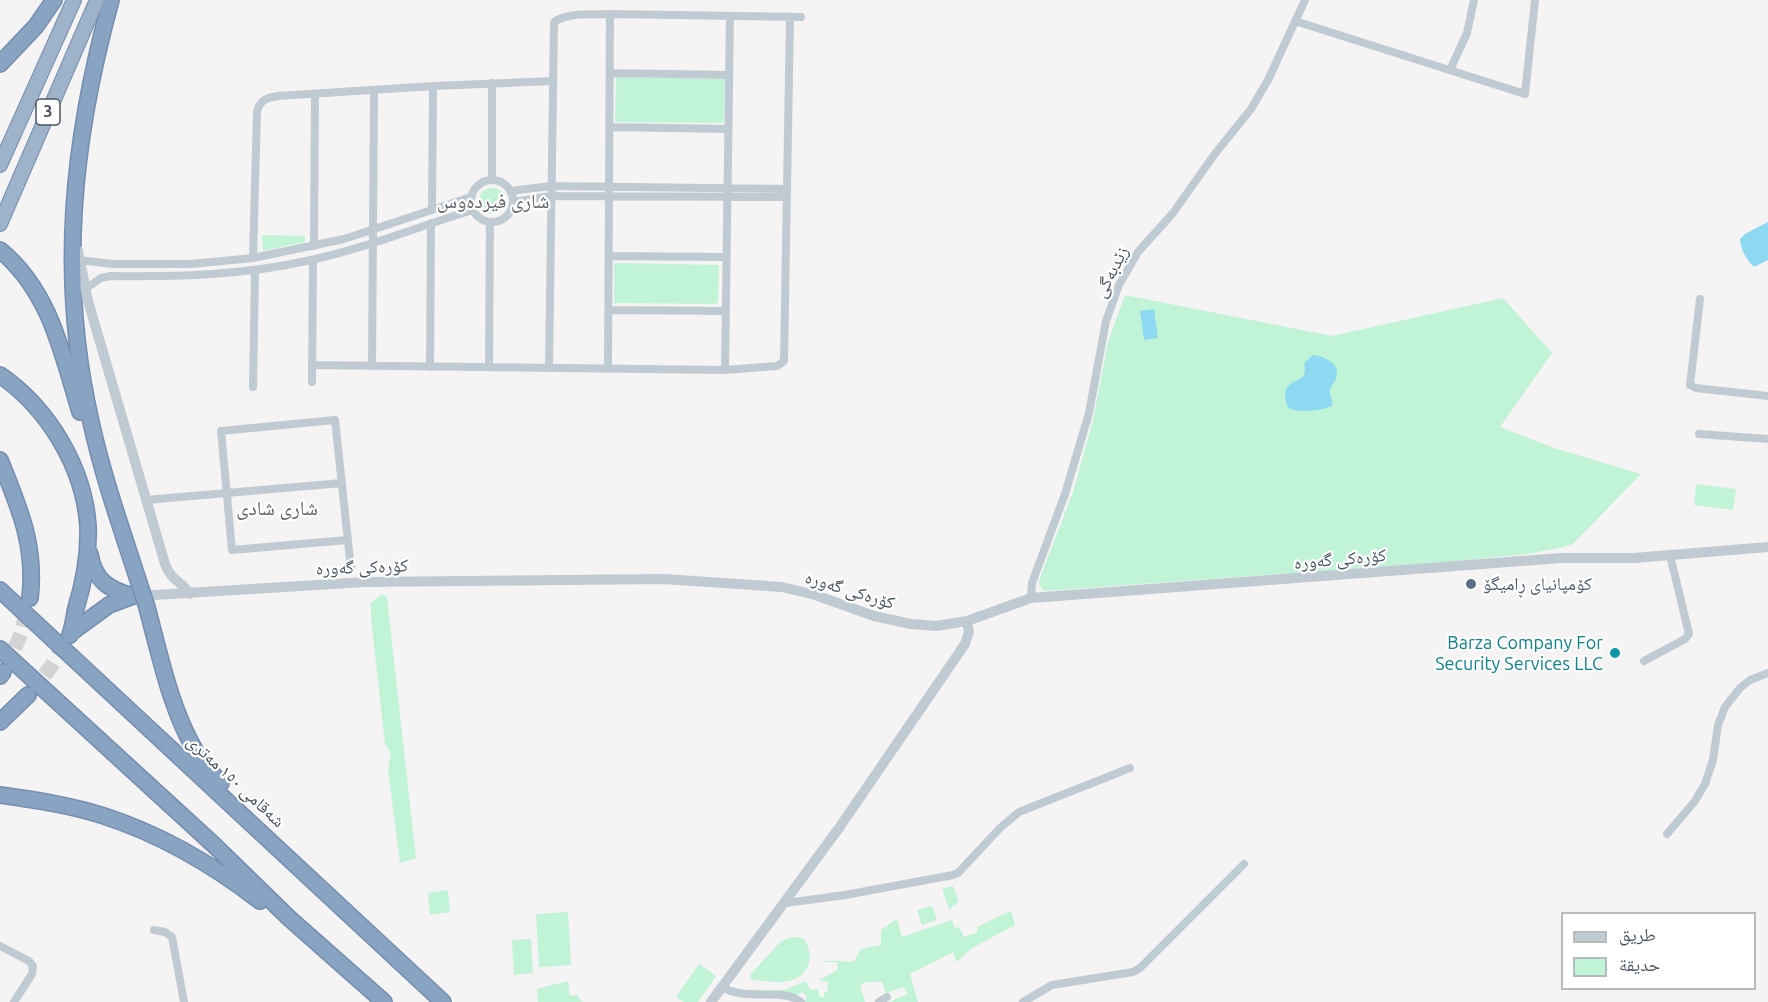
<!DOCTYPE html>
<meta charset="utf-8">
<style>
body{margin:0}
#map{position:relative;width:1768px;height:1002px;overflow:hidden;background:#f5f3f3;font-family:Ubuntu,"Noto Naskh Arabic",sans-serif}
canvas{display:block}
.legend{position:absolute;left:1561px;top:912px;width:195px;height:78px;box-sizing:border-box;background:#fff;border:2px solid #b6bbc0;margin:0;padding:8px 10px;list-style:none;font-size:18px;color:#495562}
.legend li{display:flex;align-items:center;gap:12px;height:30px}
.legend b{width:30px;border:2px solid #b6bbc0}
</style>
<div id="map">
<canvas width="1768" height="1002"></canvas>
<ul class="legend">
<li><b style="height:8px;background:#c0cad3"></b>طريق</li>
<li><b style="height:16px;background:#c1f3d6"></b>حديقة</li>
</ul>
</div>
<script>
const c = document.querySelector('canvas').getContext('2d');
c.lineJoin = 'round';
function paint(path, color) {
  c.fillStyle = color;
  c.fill(path, 'evenodd');
}
function stroke(path, color, width, dash) {
  c.strokeStyle = color;
  c.lineWidth = width;
  c.lineCap = dash ? 'butt' : 'round';
  c.setLineDash(dash || []);
  c.stroke(path);
}
function label(font, color, halo, rows, align = 'center') {
  c.font = font + ' Ubuntu,"Noto Naskh Arabic",sans-serif';
  c.lineWidth = 4.5;
  c.setLineDash([]);
  c.textBaseline = 'middle';
  c.strokeStyle = halo;
  c.fillStyle = color;
  for (const [text, x, y, turn = 0] of rows) {
    c.save();
    c.translate(x, y);
    c.rotate((+turn || 0) * Math.PI / 180);
    c.textAlign = isNaN(turn) ? turn : align;
    if (halo) c.strokeText(text, 0, 0);
    c.fillText(text, 0, 0);
    c.restore();
  }
}
paint(new Path2D(`
 M616,77L725,79L724,121L721,123L615,122Z
 M479 201a13 13 0 1 1 26 0a13 13 0 1 1-26 0Z
 M262,235L305,236V242L263,251Z
 M614,263L719,265L718,302L715,304L614,303Z
 M1125,295L1332,336L1503,298L1552,353L1500,427L1554,448L1641,474L1573,544L1559,548L1527,554L1445,562L1044,591L1038,583L1073,492L1093,420L1108,342Z
 M1696,484L1736,489L1733,510L1694,505Z
 M382,594L387,597L416,858L400,863L388,769L391,753L385,744L371,618V603Z
 M953,886L959,902L949,909L942,889Z
 M448,890L450,912L430,915L428,893Z
 M932,906L937,920L922,925L917,910Z
 M1011,911L1015,925L972,948L957,962L953,952L910,974L918,1002H889L908,994L904,987L886,993L882,982H867L860,985L865,1002H805L807,997L802,992L796,996L748,994L749,990H784L806,981L810,990L818,989L820,997H824V993L827,991L828,982L819,980L838,970L837,962H821C835,959 842,963 854,961L861,949L881,945V930L897,919L902,937L952,920L955,928L959,927L964,937L978,932L977,927C989,922 999,915 1011,911Z
 M568,912L571,965L539,967L536,914Z
 M793,937L803,938C815,953 811,974 792,980C780,984 765,981 753,980L750,977L751,974L781,941Z
 M531,939L533,973L514,975L512,940Z
 M699,964L716,976L698,1002H684L676,997Z
 M568,981L570,996L577,995L581,1001L585,1002H538L537,989Z`), '#c1f3d6');
paint(new Path2D(`
 M1768,222V260L1754,267C1746,259 1741,250 1740,239L1745,234Z
 M1154,309L1158,338L1144,340L1140,311Z
 M1313,355C1324,356 1342,364 1336,379C1334,383 1330,387 1330,392C1330,397 1333,400 1332,406C1321,411 1300,413 1288,408C1282,390 1285,385 1302,378L1305,372L1304,363Z`), '#8dd9f1');
stroke(new Path2D(`
 M5,669L21,634L30,598
 M30,693L50,668L68,639`), '#d3d3d6', 15, [15, 8]);
const trunk = new Path2D(`
 M0,165L74,0
 M0,224L97,0`);
const motorway = new Path2D(`
 M111,0C72,141 58,279 91,422C103,477 122,530 139,583
 M0,64L36,26L54,0
 M0,250C50,291 62,353 80,412
 M0,375C48,408 84,467 88,526C89,553 84,582 76,608C74,617 73,627 70,635
 M0,460C19,507 36,545 30,598
 M90,554C94,580 109,590 133,596
 M0,590L443,1002
 M146,604C159,651 170,708 195,750C202,762 212,773 221,783
 M72,632L109,605L133,596
 M0,649L214,845L289,918L384,1002
 M0,676L3,672
 M0,722L28,695
 M0,795C35,800 70,805 104,816C160,834 213,865 260,901`);
stroke(trunk, '#748eaf', 16);
stroke(motorway, '#748eaf', 18);
stroke(new Path2D(`
 M1295,21L1525,94L1535,0
 M1450,70L1467,33L1474,0
 M610,73L729,75
 M610,127L728,129
 M492,180V83
 M471 201a21 21 0 1 1 42 0a21 21 0 1 1-42 0Z
 M510,191L551,186L786,189
 M513,202L550,196L786,197
 M432,209L433,86
 M314,246L315,94
 M609,256L726,257
 M253,258L257,112C260,100 266,98 278,96L433,86L553,81
 M79,260L112,264H191L253,258L344,239L471,197
 M85,289L101,278L111,276C178,277 245,275 311,260C367,248 419,226 473,210
 M1700,299L1690,385L1696,388L1768,396
 M609,310L726,311
 M312,365L725,370L777,366L784,361L790,17
 M372,366L374,90
 M489,366L490,222
 M549,366L554,22C568,12 593,15 610,14L801,17
 M430,367L431,223
 M608,368L610,14
 M725,370L730,16
 M312,382L313,260
 M253,387L255,270
 M1699,434L1768,439
 M146,500L342,483
 M347,540L232,550L221,431L335,420L351,569
 M1031,598L1032,583L1065,494L1089,413L1106,321L1119,285L1138,252L1173,213L1214,155L1251,109L1268,80L1305,0
 M1644,661L1685,639L1689,634L1670,555
 M1667,834L1695,801L1705,784L1713,760L1718,725L1725,707L1740,688L1750,680L1768,673
 M786,903L845,895L953,875L958,873L1000,828L1019,812L1130,768
 M154,930L165,932L172,937L184,1002
 M0,946L29,961L33,966L32,974L14,1002
 M722,987C747,1002 782,987 801,1002
 M879,1002L887,997
 M1023,1002L1052,985L1133,972L1140,968L1244,864`), '#c0cad3', 8);
stroke(new Path2D(`
 M78,251L88,301L165,564C172,582 182,581 190,594
 M137,596L366,582L664,579L782,587L815,595L874,616L911,624L936,626L967,621L1031,598L1561,558H1634L1768,547
 M711,1002L839,828L965,644L969,632L967,621`), '#c0cad3', 10);
stroke(trunk, '#9eb2ca', 14);
stroke(motorway, '#89a3c3', 15);
const motorwayBridge = new Path2D(`
 M139,583L146,604`);
stroke(motorwayBridge, '#748eaf', 18, []);
stroke(motorwayBridge, '#89a3c3', 15);
for (const [x, y, r, color] of [
 [1471,584,6,"#5c6f8a"],
 [1615,653,6,"#0f9aa8"]
]) {
  const dot = new Path2D();
  dot.arc(x, y, r, 0, 2 * Math.PI);
  c.fillStyle = color;
  c.fill(dot);
  stroke(dot, '#fff', 2);
}
for (const [x, y, w] of [
 [48,112,24]
]) {
  const box = new Path2D();
  box.roundRect(x - w / 2, y - 13, w, 26, 4.5);
  c.fillStyle = '#fff';
  c.fill(box);
  stroke(box, '#495562', 1.5);
}
label('bold 16px', '#495562', null, [
 ["3",48,112]
]);
label('18px', '#495562', '#fff', [
 ["زێدبەگی",1111,272,-63],
 ["کۆرەکی گەورە",1340,559,-5],
 ["کۆرەکی گەورە",362,567,-2],
 ["کۆرەکی گەورە",850,590,17],
 ["شەقامی ١٥٠ مەتری",236,781,43]
]);
label('18px', '#4e5e75', '#fff', [
 ["کۆمپانیای ڕامیگۆ",1483,584]
], 'left');
label('18px', '#0d838f', '#fff', [
 ["Barza Company For",1603,643],
 ["Security Services LLC",1603,664]
], 'right');
label('20px', '#5f6368', '#fff', [
 ["شاری فیردەوس",493,201],
 ["شاری شادی",277,508]
]);
</script>
